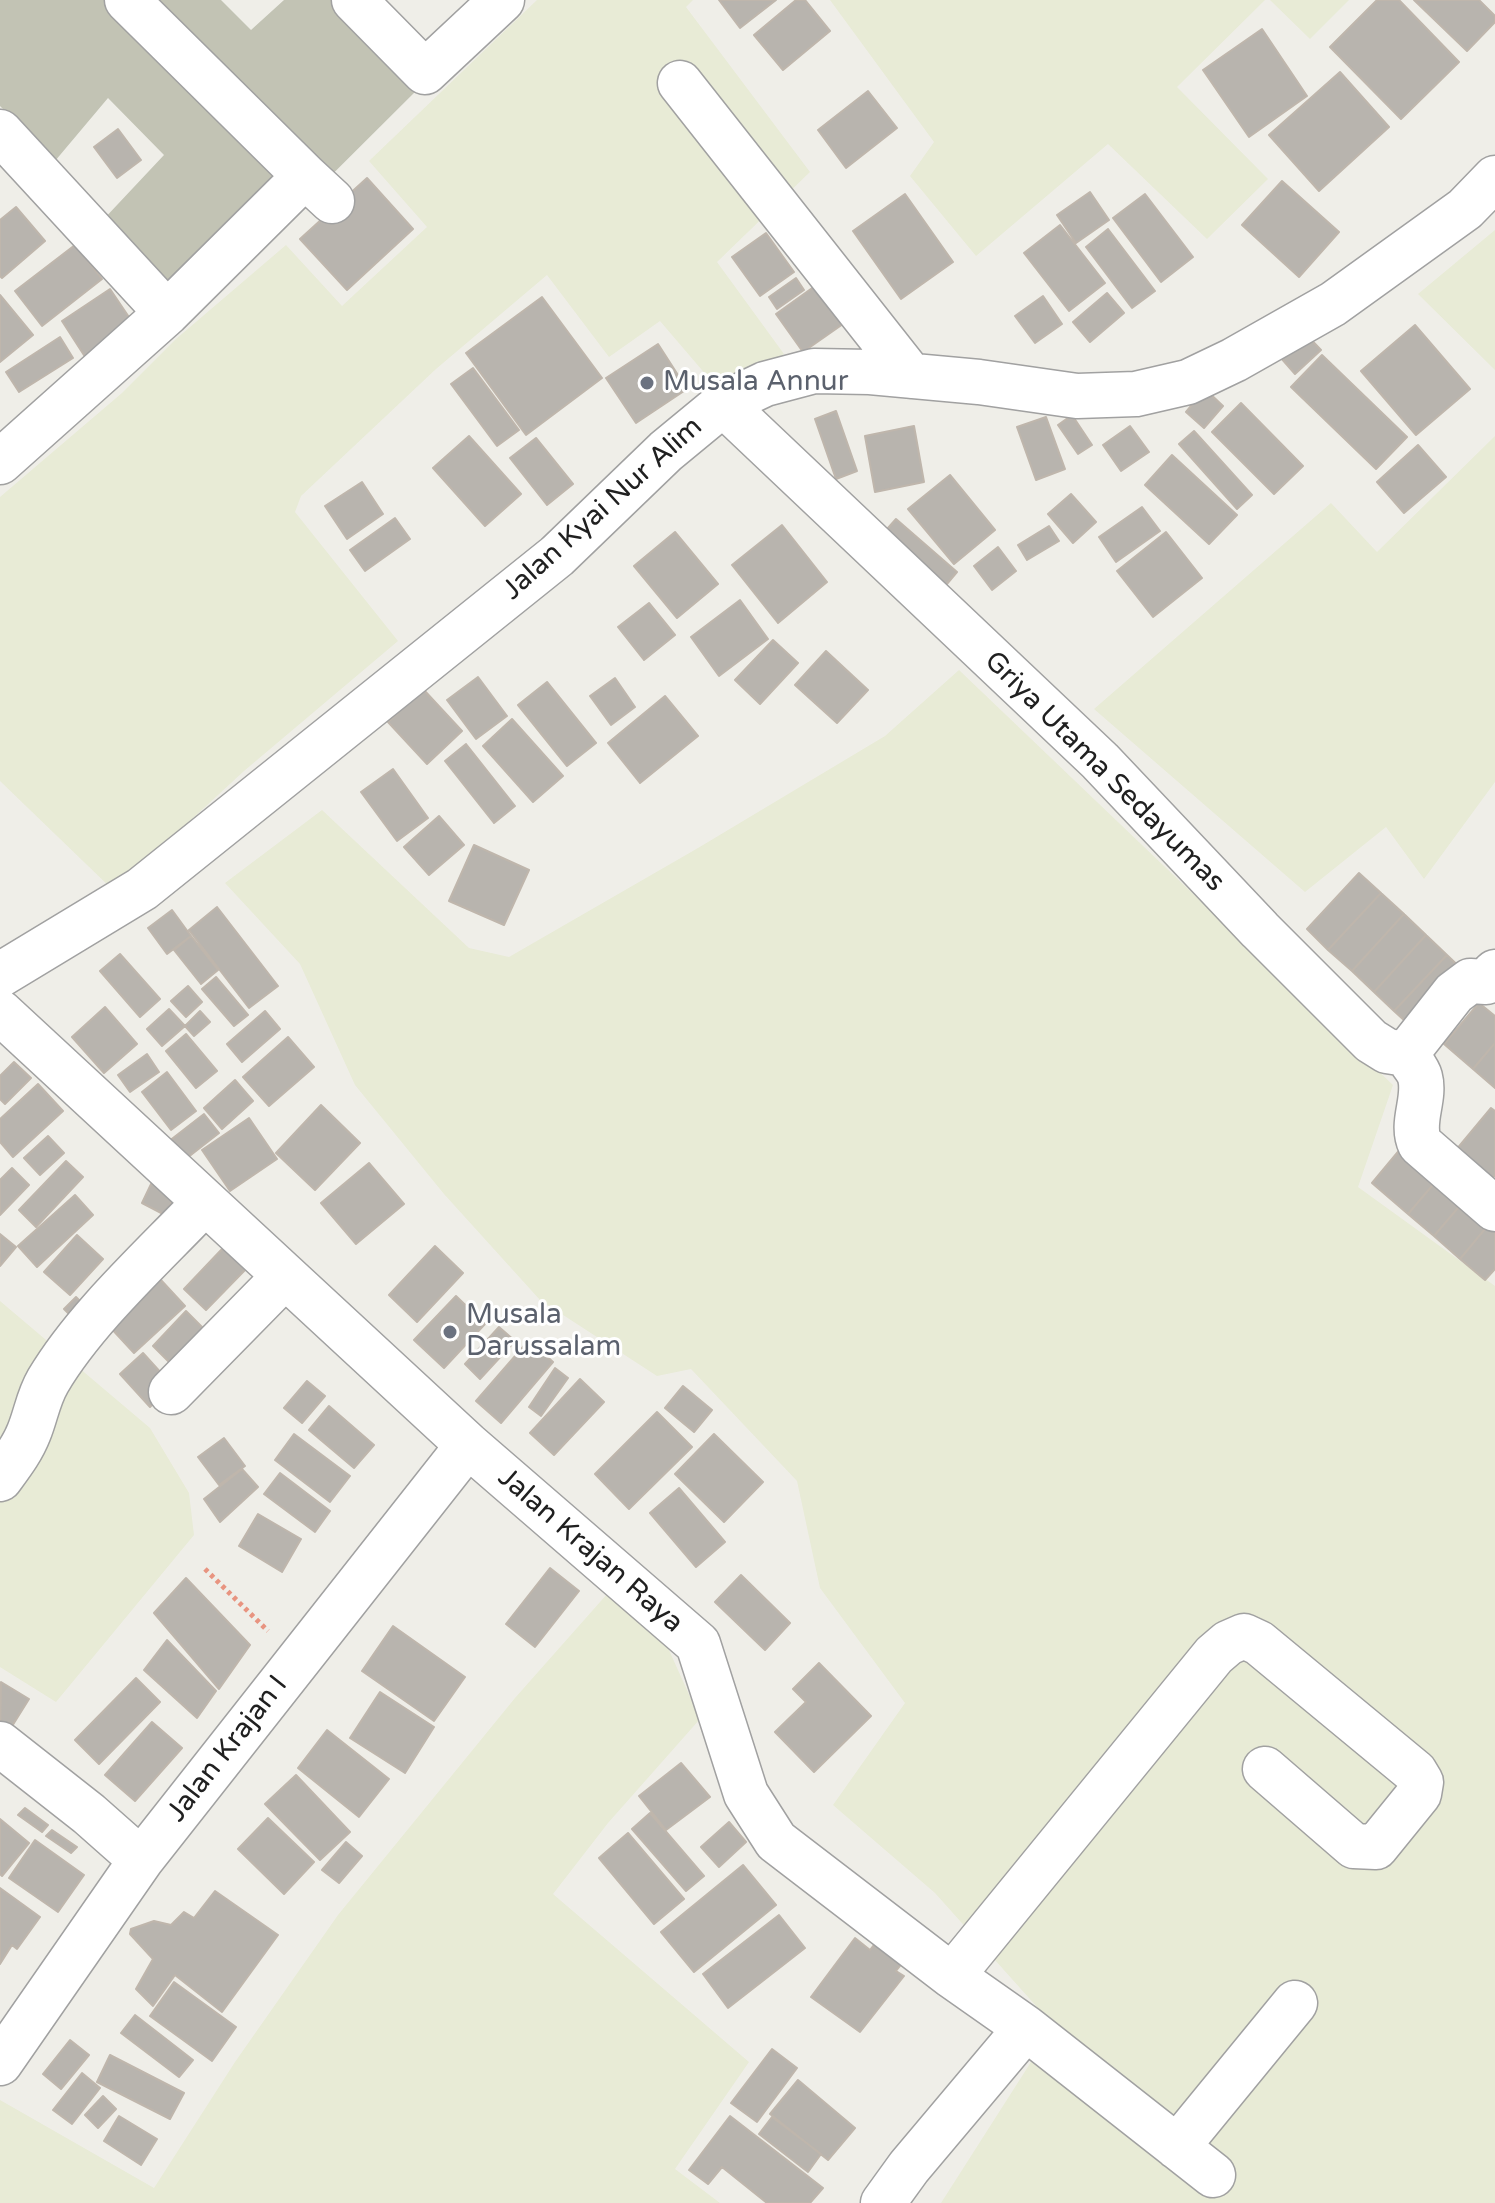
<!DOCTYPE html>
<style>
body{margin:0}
canvas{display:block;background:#efeee8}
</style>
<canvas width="1495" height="2203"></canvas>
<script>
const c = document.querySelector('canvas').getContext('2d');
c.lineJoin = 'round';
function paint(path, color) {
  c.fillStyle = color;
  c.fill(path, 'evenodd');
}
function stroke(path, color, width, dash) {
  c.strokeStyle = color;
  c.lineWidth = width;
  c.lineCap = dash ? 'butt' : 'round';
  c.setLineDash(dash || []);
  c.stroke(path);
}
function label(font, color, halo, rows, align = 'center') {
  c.font = font + ' "Varela Round",sans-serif';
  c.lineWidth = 6;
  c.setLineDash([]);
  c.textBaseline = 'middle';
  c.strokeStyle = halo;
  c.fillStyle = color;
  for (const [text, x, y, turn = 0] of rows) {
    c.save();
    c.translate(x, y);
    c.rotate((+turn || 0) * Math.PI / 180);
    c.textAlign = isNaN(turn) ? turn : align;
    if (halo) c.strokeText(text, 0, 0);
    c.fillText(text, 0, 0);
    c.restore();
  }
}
paint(new Path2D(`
 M0,0H221L251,30L284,0H347L425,82L189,317L102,221L164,155L108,98L55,161L0,106Z`), '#c2c3b4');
paint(new Path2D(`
 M537,0H693L686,7L810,172L717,262L784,354L719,390L660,321L609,357L547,275L436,369L301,496L295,512L398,641L244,771L114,891L0,781V497L122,393L176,339L286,245L342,306L427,227L369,161Z
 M830,0H1265L1177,87L1268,179L1207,239L1108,144L976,256L910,176L934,142Z
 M1270,0H1349L1310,39Z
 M1495,230V370L1418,294Z
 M1495,436V782L1424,879L1386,827L1305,892L1094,709L1331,503L1377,552Z
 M959,670L1393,1085L1358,1187L1495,1286V2203H941L1054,2026L935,1893L833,1805L905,1703L820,1588L797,1481L691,1369L657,1376L540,1300L444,1194L355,1085L300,964L225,883L322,810L469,948L509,957L698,848L885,736Z
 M0,1301L150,1428L189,1493L194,1535L56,1702L0,1667Z
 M608,1593L664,1639L700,1719L608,1823L553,1894L749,2062L675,2169L720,2203H0V2100L154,2188L235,2062L338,1915L515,1698Z`), '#e8ebd6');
const building = new Path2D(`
 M719,0H776L740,28Z
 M796,0H805L830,31L783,70L754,35Z
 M1377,0H1399L1459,62L1401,119L1330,47Z
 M1414,0H1479L1495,16V22L1467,51Z
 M1262,29L1307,96L1249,137L1203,70Z
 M1340,72L1389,127L1319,191L1269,135Z
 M868,91L897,128L846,168L818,130Z
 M118,129L141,160L117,178L94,147Z
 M367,178L413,229L347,290L300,239Z
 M1282,181L1339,232L1299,277L1242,225Z
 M1090,192L1109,220L1076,243L1057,215Z
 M905,194L953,262L901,299L853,231Z
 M1145,194L1193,257L1161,282L1113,218Z
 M16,207L45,241L2,278L0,276V220Z
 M1060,225L1105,283L1069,311L1024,253Z
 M1108,229L1155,291L1132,308L1086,247Z
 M766,233L794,272L760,296L732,257Z
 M75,245L102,279L42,326L15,291Z
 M796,278L804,290L777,309L769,297Z
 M815,286L843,324L803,352L776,314Z
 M110,289L139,332L91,366L62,321Z
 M1107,293L1124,313L1090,342L1073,322Z
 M0,295L33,335L0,362Z
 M1043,296L1062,324L1035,343L1015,316Z
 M542,297L602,378L526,435L466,353Z
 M1415,325L1470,389L1416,435L1361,371Z
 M1299,327L1321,350L1295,374L1274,350Z
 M60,337L73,358L19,392L6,372Z
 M658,344L687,389L636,423L606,378Z
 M1322,355L1407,437L1376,469L1291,387Z
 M473,368L519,430L497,446L451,384Z
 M1205,389L1223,406L1204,428L1186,412Z
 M1241,403L1303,466L1274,494L1212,432Z
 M836,411L857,471L836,479L815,419Z
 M1072,415L1092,445L1078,454L1058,425Z
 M1046,417L1065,469L1036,480L1017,427Z
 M914,426L924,482L875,492L865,436Z
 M1130,426L1149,452L1121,471L1103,445Z
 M1194,431L1252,495L1237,509L1179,444Z
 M469,436L521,494L485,526L433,468Z
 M536,438L573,484L547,505L510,458Z
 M1418,445L1446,477L1404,513L1377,482Z
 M1172,455L1237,515L1209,544L1145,485Z
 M950,475L995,530L954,564L908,509Z
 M362,482L383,514L347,539L325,506Z
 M1071,494L1096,522L1073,543L1048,514Z
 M1142,507L1160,531L1116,562L1099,537Z
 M395,518L410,539L365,571L350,550Z
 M896,519L957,572L941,591L880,537Z
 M782,525L827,582L778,623L732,565Z
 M1049,526L1059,541L1027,560L1018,545Z
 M675,532L718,584L677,618L634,566Z
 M1166,532L1202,578L1153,617L1117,571Z
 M998,547L1016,571L992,590L974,566Z
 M740,600L768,639L719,676L691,637Z
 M649,603L675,635L644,660L618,627Z
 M773,640L798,663L760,704L735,680Z
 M826,651L868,690L837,723L795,685Z
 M478,677L507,716L476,739L447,700Z
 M615,678L635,707L611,725L590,696Z
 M547,682L596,743L567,766L518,705Z
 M423,689L462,731L427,764L388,722Z
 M665,696L698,736L640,783L608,743Z
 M512,719L563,776L533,802L483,746Z
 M466,744L515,806L494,823L445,761Z
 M393,769L428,818L397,841L361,792Z
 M439,816L464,845L429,875L404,847Z
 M474,845L529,870L504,925L449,901Z
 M1359,873L1381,893L1328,950L1307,929Z
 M1381,893L1404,914L1352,971L1328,950Z
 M217,907L278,986L249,1008L189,930Z
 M172,910L191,936L167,954L148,928Z
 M1404,914L1426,935L1374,992L1352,971Z
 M1426,935L1447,955L1394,1011L1374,992Z
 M191,936L218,970L201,984L174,950Z
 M120,954L160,999L140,1017L100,971Z
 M1447,955L1469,976L1417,1032L1394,1011Z
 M216,977L248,1015L234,1026L202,989Z
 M188,986L202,1002L186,1017L171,1001Z
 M1479,1003L1495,1016V1043L1473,1069L1444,1044Z
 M105,1007L137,1044L104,1073L72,1037Z
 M169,1009L185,1026L162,1046L147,1029Z
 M200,1011L210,1022L194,1036L185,1026Z
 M265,1011L280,1029L242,1062L227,1044Z
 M186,1034L217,1071L196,1088L166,1051Z
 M288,1037L314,1067L269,1106L243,1077Z
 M1495,1043V1088L1473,1069Z
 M147,1054L159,1072L130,1092L118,1075Z
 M14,1062L31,1078L5,1104L0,1099V1076Z
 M167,1072L196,1111L171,1130L142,1092Z
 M235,1080L253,1101L222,1129L204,1108Z
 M38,1084L63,1111L13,1157L0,1142V1119Z
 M321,1105L360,1143L315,1190L276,1153Z
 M1491,1108L1495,1111V1175L1492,1179L1456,1150Z
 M204,1114L219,1133L178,1165L164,1145Z
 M249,1118L277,1159L230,1191L202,1150Z
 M48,1136L64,1153L40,1175L24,1158Z
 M1407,1141L1443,1173L1408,1214L1372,1183Z
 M66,1161L83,1177L36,1227L19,1210Z
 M369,1163L404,1204L356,1244L321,1203Z
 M12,1168L29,1185L0,1215V1180Z
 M1443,1173L1469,1195L1434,1236L1408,1214Z
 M153,1180L177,1191L165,1215L142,1203Z
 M75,1195L93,1215L37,1267L18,1246Z
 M1469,1195L1495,1217L1460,1259L1434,1236Z
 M1495,1217V1269L1485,1280L1460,1259Z
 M0,1234L16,1247L0,1266Z
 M77,1235L103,1259L70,1295L44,1272Z
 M435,1246L463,1273L417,1322L389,1295Z
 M223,1248L246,1269L206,1310L184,1289Z
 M160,1279L185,1306L134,1353L109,1326Z
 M456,1296L485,1324L444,1368L414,1340Z
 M76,1297L86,1307L74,1319L64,1309Z
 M186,1311L213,1338L180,1373L153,1346Z
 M499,1327L515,1341L480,1379L465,1364Z
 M529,1340L553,1362L501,1423L476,1401Z
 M143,1353L172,1385L150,1407L120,1374Z
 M555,1368L568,1378L541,1416L529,1407Z
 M580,1379L604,1402L554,1455L530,1433Z
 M307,1381L325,1396L302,1423L284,1408Z
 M683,1386L712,1410L694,1432L665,1408Z
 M329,1406L374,1445L354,1468L309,1430Z
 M657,1412L692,1447L629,1509L595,1474Z
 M294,1434L350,1476L330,1502L275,1460Z
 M714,1434L763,1482L724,1522L675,1474Z
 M224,1438L245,1466L219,1485L198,1457Z
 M242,1469L258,1487L220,1522L204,1499Z
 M280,1473L330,1511L315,1532L264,1494Z
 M679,1488L725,1542L696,1567L650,1513Z
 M258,1514L301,1539L282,1572L239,1546Z
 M550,1568L579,1591L535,1647L506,1624Z
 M741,1575L790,1623L765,1650L715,1602Z
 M186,1578L250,1645L219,1689L154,1613Z
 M393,1626L465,1677L434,1721L362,1671Z
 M167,1640L216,1691L197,1718L144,1670Z
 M819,1663L871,1716L814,1772L775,1732L806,1702L793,1689Z
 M136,1678L160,1702L99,1764L75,1740Z
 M1,1682L29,1699L4,1739L0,1736Z
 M380,1692L434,1727L405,1773L350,1738Z
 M152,1722L182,1748L135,1801L105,1775Z
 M327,1730L389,1779L359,1817L298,1768Z
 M681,1763L710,1797L666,1830L639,1796Z
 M296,1775L350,1832L320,1860L265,1804Z
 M25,1808L48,1825L42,1832L18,1815Z
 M650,1813L704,1876L686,1891L632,1829Z
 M268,1818L314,1862L284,1894L238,1849Z
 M0,1819L29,1843L2,1876L0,1874Z
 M729,1822L746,1842L719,1867L701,1847Z
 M52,1830L77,1847L71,1853L46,1836Z
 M628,1833L684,1899L654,1924L599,1858Z
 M35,1840L84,1875L58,1912L9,1878Z
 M346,1842L362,1856L339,1883L322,1870Z
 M743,1865L776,1905L694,1972L661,1932Z
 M0,1888L40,1917L17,1949L12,1945L0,1964Z
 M215,1891L278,1935L222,2012L175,1975L153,2006L136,1989L153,1959L130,1934L131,1929L154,1921L171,1925L184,1912L194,1918Z
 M779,1915L805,1948L728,2008L703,1974Z
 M880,1937L907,1957L896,1971L904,1976L860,2032L811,1997L855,1938L870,1950Z
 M174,1982L236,2027L212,2061L150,2016Z
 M135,2015L193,2060L179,2077L121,2033Z
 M70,2040L89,2055L61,2089L43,2074Z
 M772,2049L797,2068L757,2122L731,2103Z
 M110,2055L184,2093L170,2119L97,2082Z
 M82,2073L100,2088L72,2124L53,2110Z
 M798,2080L855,2128L828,2160L770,2114Z
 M103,2096L116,2109L98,2128L85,2115Z
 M119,2116L157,2139L141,2165L104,2141Z
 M730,2116L823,2188L810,2203H767L722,2167L708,2184L689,2170Z
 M772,2117L821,2154L808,2172L759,2134Z`);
paint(building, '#b8b4ae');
stroke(building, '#bfb6ac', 2);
const minor = new Path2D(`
 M354,0L425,72L502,0
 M680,83L911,376
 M0,132L167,313
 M305,176L332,201
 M723,404L1100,761L1260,930L1371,1041L1387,1051L1406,1054
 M0,462L167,313L305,176L127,0
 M0,975L142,889L557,556L666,451L723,404L765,384L814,371L870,372L979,382L1077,396L1136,394L1188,382L1234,360L1333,304L1465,209L1495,178
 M0,1012L468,1445L698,1644L746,1794L776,1841L952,1976L1026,2028L909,2167L883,2203
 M1406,1054C1410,1061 1418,1069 1420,1077C1426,1099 1410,1123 1420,1144L1495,1209
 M1406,1054L1454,993L1470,981L1486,982L1495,972
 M171,1392L285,1276
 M0,1479C11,1464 22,1450 29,1432C36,1415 38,1398 48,1381C86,1317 154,1256 205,1202
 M0,1744L89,1814L141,1860
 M952,1976L1214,1655L1228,1643L1244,1636L1259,1643L1415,1772L1421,1782L1419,1794L1376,1847L1354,1846L1265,1769
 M1026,2028L1213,2175
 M0,2063L141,1860L468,1445
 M1177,2147L1295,2003`);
stroke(minor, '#a1a1a1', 47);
stroke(new Path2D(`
 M205,1569L268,1631`), '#e89480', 5, [4, 4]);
stroke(minor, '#fff', 44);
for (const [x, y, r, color] of [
 [647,383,8,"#6b7280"],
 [450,1332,8,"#6b7280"]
]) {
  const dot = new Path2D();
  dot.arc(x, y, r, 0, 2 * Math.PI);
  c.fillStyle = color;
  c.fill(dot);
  stroke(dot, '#fff', 3);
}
label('28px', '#5b616d', '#fff', [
 ["Musala Annur",663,383],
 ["Musala",466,1316],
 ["Darussalam",466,1348]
], 'left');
label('28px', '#202020', '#fff', [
 ["Jalan Kyai Nur Alim",603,509,-42],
 ["Griya Utama Sedayumas",1104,772,45],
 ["Jalan Krajan Raya",590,1551,41],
 ["Jalan Krajan I",228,1749,-52]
]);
</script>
